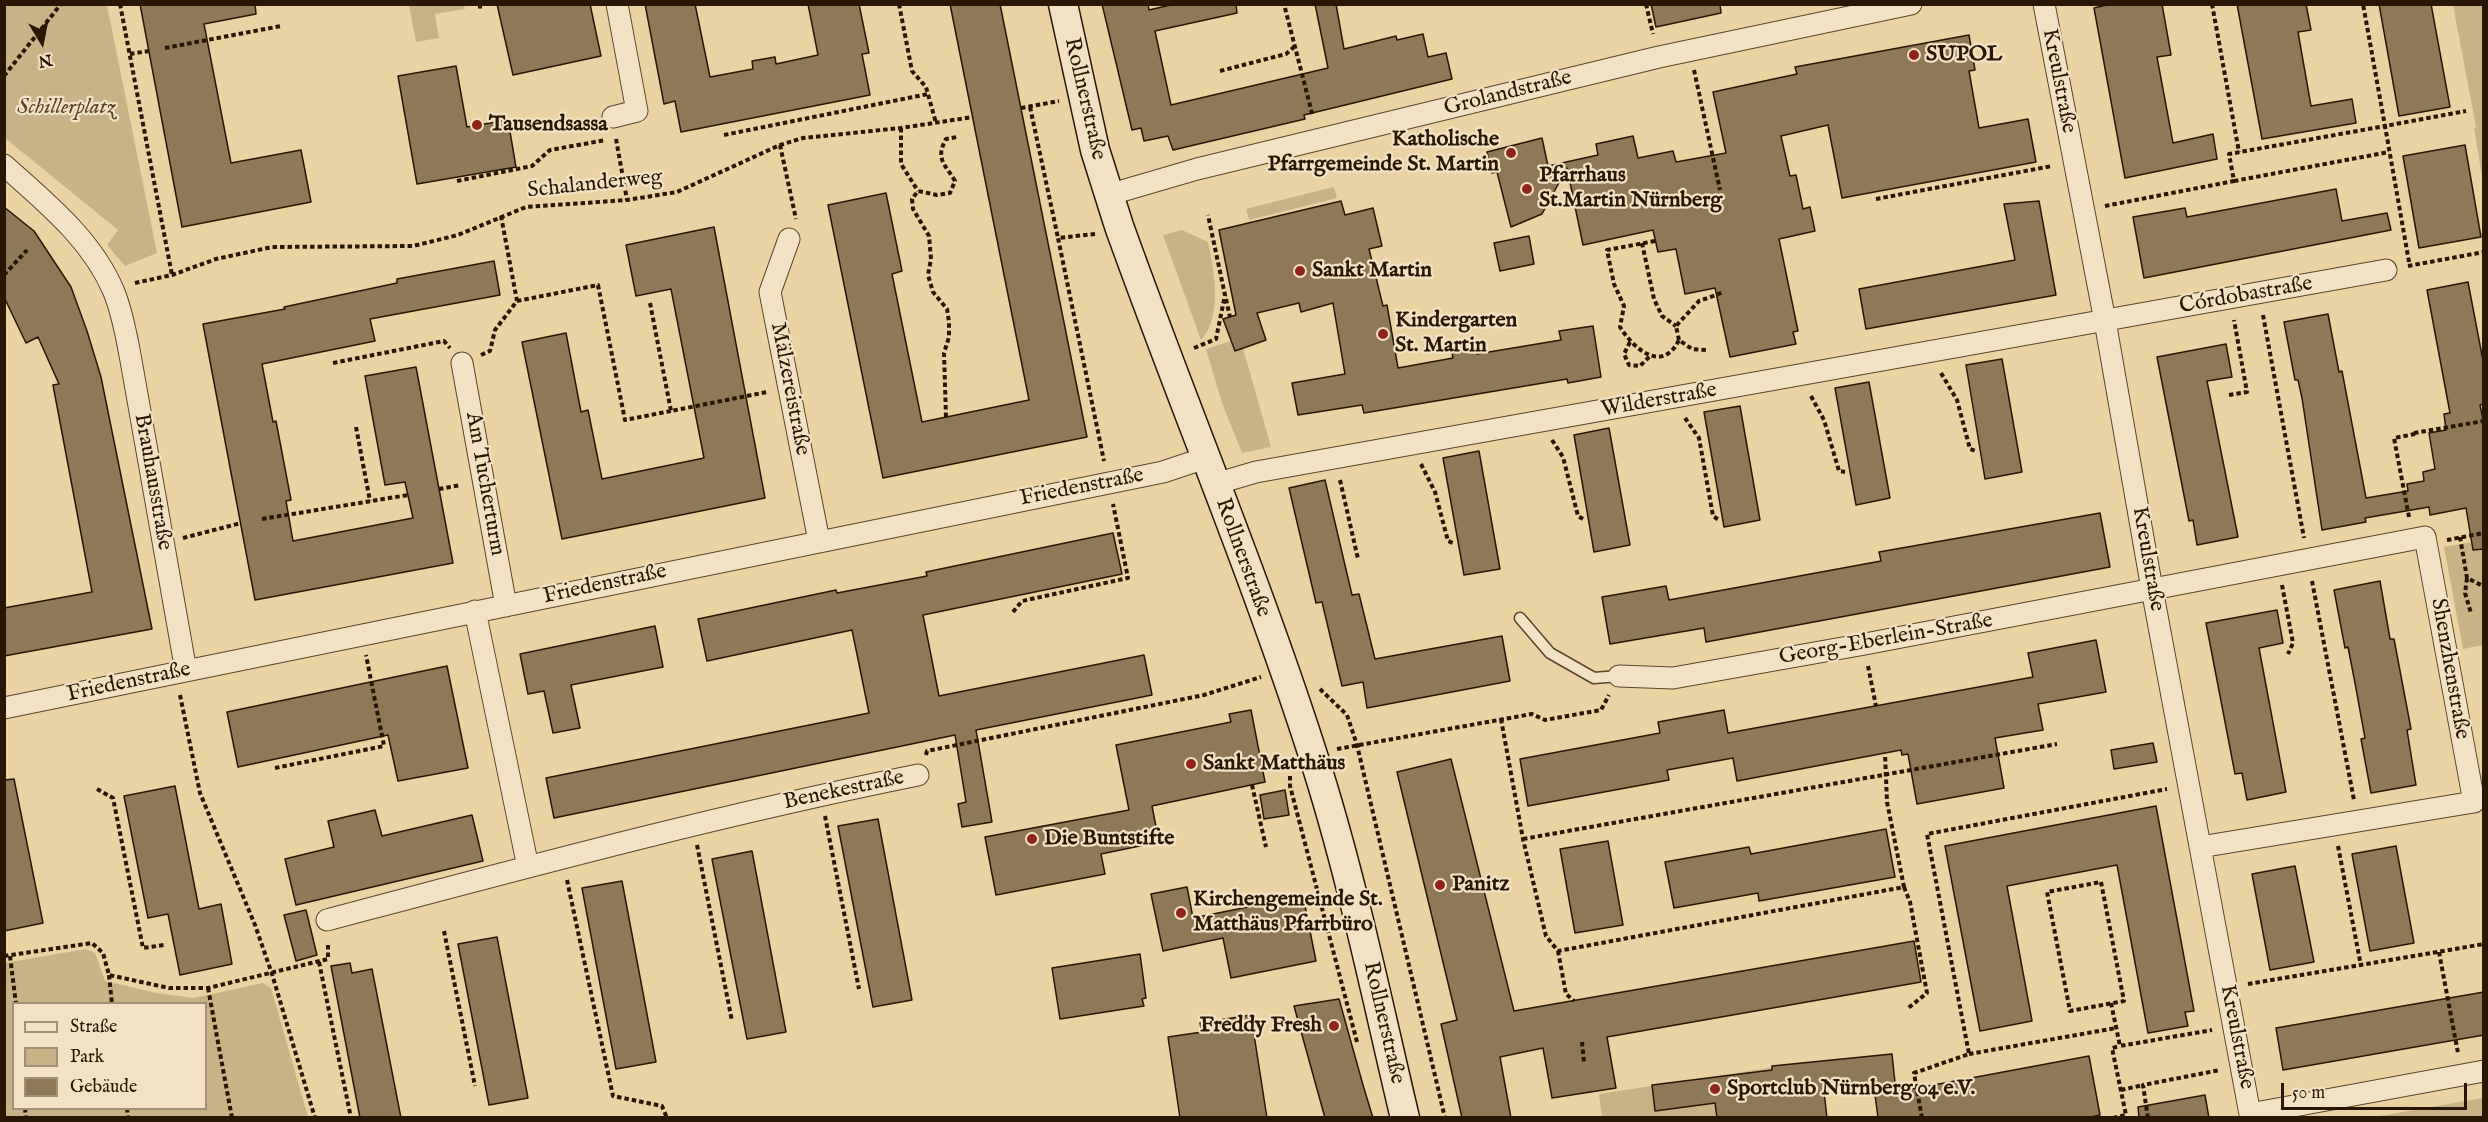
<!DOCTYPE html>
<meta charset="utf-8">
<style>
body{margin:0}
#map{position:relative;width:2488px;height:1122px;overflow:hidden;background:#ebd2a2;font-family:"IM FELL English",serif}
canvas{display:block}
.frame{position:absolute;inset:0;border:6px solid #291604;pointer-events:none}
.legend{position:absolute;left:12px;top:1002px;width:195px;height:108px;box-sizing:border-box;background:#f2e2c3;border:2px solid #a29077;margin:0;padding:8px 10px;list-style:none;font-size:18px;color:#291604}
.legend li{display:flex;align-items:center;gap:12px;height:30px}
.legend b{width:30px;border:2px solid #a29077}
.north{position:absolute;left:12px;top:12px;width:60px;height:60px;-webkit-text-stroke:4px #f2e2c3;paint-order:stroke;rotate:170deg;font-size:16px;font-weight:700;line-height:24px;text-align:center;color:#291604}
.north::after{content:'';display:block;margin:auto;width:21px;height:27px;background:#291604;clip-path:polygon(50% 0,100% 100%,50% 72%,0 100%)}
.scale{position:absolute;left:2281px;top:1083px;width:186px;height:27px;box-sizing:border-box;border:3px solid #291604;border-top:0;padding-left:8px;font-size:18px;line-height:21px;white-space:nowrap;color:#291604;-webkit-text-stroke:4px #f2e2c3;paint-order:stroke}
</style>
<div id="map">
<canvas width="2488" height="1122"></canvas>
<div class="frame"></div>
<ul class="legend">
<li><b style="height:8px;background:#f2e2c3"></b>Straße</li>
<li><b style="height:16px;background:#cab287"></b>Park</li>
<li><b style="height:16px;background:#8e7856"></b>Gebäude</li>
</ul>
<div class="north">N</div>
<div class="scale">50 m</div>
</div>
<script>
const c = document.querySelector('canvas').getContext('2d');
c.lineJoin = 'round';
function paint(path, color) {
  c.fillStyle = color;
  c.fill(path, 'evenodd');
}
function stroke(path, color, width, dash) {
  c.strokeStyle = color;
  c.lineWidth = width;
  c.lineCap = dash ? 'butt' : 'round';
  c.setLineDash(dash || []);
  c.stroke(path);
}
function label(font, color, halo, rows, align = 'center') {
  c.font = font + ' "IM FELL English",serif';
  c.lineWidth = 4.5;
  c.setLineDash([]);
  c.textBaseline = 'middle';
  c.strokeStyle = halo;
  c.fillStyle = color;
  for (const [text, x, y, turn = 0] of rows) {
    c.save();
    c.translate(x, y);
    c.rotate((+turn || 0) * Math.PI / 180);
    c.textAlign = isNaN(turn) ? turn : align;
    if (halo) c.strokeText(text, 0, 0);
    c.fillText(text, 0, 0);
    c.restore();
  }
}
paint(new Path2D(`
 M5,4L107,5L157,253L125,266L107,245L118,230L5,138Z
 M409,5H464L465,9L435,14L439,38L416,42Z
 M2453,5H2483V182L2474,128L2476,127Z
 M1334,187L1337,198L1249,220L1246,209Z
 M1182,230L1208,242C1214,271 1223,316 1201,340L1163,235Z
 M1231,341L1235,350L1243,348L1271,447L1242,453L1222,403L1206,349Z
 M2483,540V645L2463,649L2444,547Z
 M86,949L95,953L105,981L156,993L194,998L263,983L271,988L308,1117H5V963ZM14,1004H206V1108H14Z
 M1801,1063L1807,1117H1602L1599,1094Z
 M2483,1098V1117H2374Z`), '#cab287');
const building = new Path2D(`
 M140,4H255L256,14L204,24L231,163L301,150L311,202L182,227Z
 M497,4H590L601,56L513,75Z
 M645,4H695L710,77L753,69L752,61L775,57L776,64L818,55L808,4H859L869,53L862,54L870,95L681,132L675,101L664,104Z
 M950,4H1000L1087,437L883,478L828,205L886,193L902,271L892,274L922,422L1029,400Z
 M1102,4H1148L1149,10L1175,4H1236L1237,13L1155,31L1171,105L1328,68L1315,4H1336L1344,49L1396,36L1397,40L1423,34L1428,57L1446,53L1452,79L1304,115L1305,119L1173,150L1168,136L1144,141L1141,128L1132,130Z
 M1651,4H1720L1721,13L1656,27Z
 M2111,4H2162L2171,55L2157,57L2173,143L2213,134L2217,159L2125,178L2094,8Z
 M2237,4H2306L2311,30L2298,32L2311,106L2352,99L2356,123L2262,139Z
 M2379,4H2431L2450,107L2399,116Z
 M1969,35L1975,70L1969,71L1979,128L2028,119L2036,162L1842,198L1828,125L1781,136L1790,176L1796,175L1803,209L1810,207L1815,231L1779,239L1798,331L1793,332L1796,344L1730,357L1715,288L1685,294L1676,249L1658,252L1653,230L1583,245L1567,168L1542,214L1511,227L1497,172L1492,173L1487,152L1542,138L1548,166L1598,155L1596,144L1633,136L1638,158L1673,151L1676,162L1726,153L1713,92L1797,74L1795,67Z
 M456,66L467,127L508,120L516,167L417,184L398,76Z
 M2465,145L2481,237L2419,248L2403,156Z
 M2336,189L2342,221L2387,213L2391,230L2144,278L2133,217L2185,208L2187,217Z
 M1341,201L1345,215L1373,208L1382,246L1369,249L1383,306L1387,305L1398,368L1453,358L1452,353L1476,349L1477,354L1561,340L1559,331L1593,326L1601,377L1568,383L1567,379L1364,413L1362,405L1298,415L1292,383L1345,374L1333,303L1301,312L1299,303L1257,313L1266,340L1235,351L1223,319L1236,315L1219,230Z
 M2039,201L2056,295L1866,329L1859,289L2015,260L2004,204Z
 M4,207L34,231L71,287L87,331L101,377L152,629L4,656V608L92,592L53,385L59,384L38,337L26,343L4,297Z
 M714,227L765,498L562,539L522,342L566,333L581,412L588,410L602,479L704,458L671,289L636,296L626,245Z
 M1529,236L1534,264L1500,271L1494,243Z
 M494,261L500,295L370,319L375,341L262,364L273,422L276,421L291,500L286,501L293,541L413,518L405,482L385,485L365,376L416,367L453,563L255,600L203,324L285,309L284,307L397,283V279Z
 M2468,282L2484,366V404L2480,405L2484,424V549L2473,550L2466,508L2430,515L2429,507L2365,518L2366,522L2322,530L2302,398L2298,380H2295L2284,322L2328,314L2339,372L2342,371L2366,498L2408,491L2407,484L2424,481L2423,472L2435,469L2429,433L2446,430L2444,414L2450,413L2427,290Z
 M2226,344L2232,377L2207,381L2238,537L2197,545L2193,520L2189,521L2157,357Z
 M2002,359L2022,472L1985,479L1966,365Z
 M1869,382L1890,498L1856,505L1835,388Z
 M1740,406L1760,520L1724,527L1704,412Z
 M1609,428L1630,545L1594,552L1574,435Z
 M1479,451L1500,569L1464,575L1443,458Z
 M1325,480L1352,595L1359,594L1375,659L1502,636L1510,681L1367,708L1363,682L1342,686L1322,602L1316,603L1289,488Z
 M2100,513L2110,567L1706,642L1704,628L1610,644L1602,597L1666,586L1669,600L1881,561L1879,552Z
 M1113,533L1122,574L923,615L939,696L1144,655L1152,695L976,730L992,822L962,827L958,804L966,802L955,735L554,818L546,778L869,713L852,630L707,661L698,619L836,590L837,593L927,576L926,572Z
 M2380,581L2390,639H2394L2411,729L2407,730L2416,785L2371,793L2361,739L2365,738L2355,683L2348,647L2345,648L2334,590Z
 M2277,610L2283,643L2259,648L2286,792L2247,800L2242,773L2235,774L2206,623Z
 M655,626L663,667L571,685L580,728L553,733L544,691L528,694L520,654Z
 M2096,640L2106,692L2038,704L2043,730L1995,738L2004,788L1917,804L1908,754L1902,755L1901,750L1737,781L1733,758L1667,770L1669,780L1528,806L1520,759L1660,733L1658,722L1724,710L1728,733L2033,677L2028,653Z
 M447,666L468,768L398,781L388,735L238,767L227,712Z
 M1251,710L1265,782L1152,806L1159,842L1101,854L1105,874L996,895L985,837L1129,810L1116,745L1231,722L1229,714Z
 M2153,743L2157,762L2114,769L2111,750Z
 M1451,759L1514,1011L1914,941L1921,982L1607,1037L1616,1088L1552,1098L1543,1048L1500,1057L1511,1118H1462L1441,1024L1457,1020L1397,772Z
 M14,779L43,923L4,931V780Z
 M175,786L199,909L221,904L232,964L180,975L168,914L148,918L124,796Z
 M1285,790L1289,815L1264,819L1260,795Z
 M2156,806L2194,1011L2185,1012L2188,1026L2148,1033L2117,865L2007,886L2032,1021L1980,1031L1945,846Z
 M375,810L382,836L472,815L483,861L296,905L285,859L334,847L328,821Z
 M878,819L912,1000L873,1007L838,826Z
 M1886,829L1895,877L1759,901L1758,893L1674,908L1665,862L1749,847L1751,854Z
 M1608,841L1623,925L1575,933L1560,849Z
 M2396,846L2414,943L2370,951L2352,854Z
 M752,851L786,1032L747,1039L712,859Z
 M2295,866L2314,962L2270,970L2252,874Z
 M622,881L656,1062L616,1069L582,888Z
 M1187,887L1193,918L1303,896L1316,961L1231,978L1223,938L1163,951L1151,894Z
 M306,910L317,955L296,961L284,915Z
 M497,937L528,1098L489,1105L458,944Z
 M1140,954L1146,998L1142,999L1144,1006L1060,1019L1052,968Z
 M350,963L352,973L372,969L401,1118H360L331,966Z
 M2484,992V1035L2283,1070L2276,1028Z
 M1339,999L1363,1085L1373,1118H1325L1294,1006Z
 M1251,1015L1267,1118H1180L1168,1037L1202,1032L1200,1023Z
 M1892,1054L1896,1092L2089,1056L2100,1115L2086,1118H1878L1874,1087L1824,1092L1827,1118H1717L1715,1103L1655,1111L1652,1085L1772,1070V1066Z
 M2205,1095L2209,1118H2139L2138,1107Z`);
paint(building, '#8e7856');
stroke(building, '#291604', 1.5);
const lane = new Path2D(`
 M1520,618L1550,653L1594,678L1619,676`);
const street = new Path2D(`
 M2044,4L2105,321L2152,589L2250,1114L2484,1071
 M613,117L637,111L617,4
 M4,165C45,202 92,239 114,292C122,312 126,333 130,355L186,671
 M1108,195L1197,169L1659,57L1911,4
 M789,239L770,292L819,541
 M462,363L506,606
 M1215,484L1256,472L2386,270
 M475,611L528,867
 M1619,676L1673,678L1865,644L2425,537L2474,802L2200,847
 M4,708L1163,472L1205,458
 M327,920C523,868 719,815 918,775`);
const secondary = new Path2D(`
 M1063,4L1095,150L1119,226C1182,402 1255,575 1312,752C1351,872 1376,996 1405,1118`);
stroke(lane, '#5a452c', 13);
stroke(street, '#5a452c', 23);
stroke(secondary, '#291604', 31);
stroke(new Path2D(`
 M120,4L172,275
 M480,4V10
 M899,4L912,71L926,87L936,123
 M1646,4L1653,34
 M2212,4L2239,152
 M4,5L5,4
 M1285,8L1313,117
 M165,48L281,26
 M130,54L149,51
 M1694,70L1720,190
 M1220,71L1286,54L1294,47
 M4,76L61,4
 M1030,107L1058,238
 M1021,108L1059,101
 M901,128V164L918,191
 M724,135L928,94
 M616,139L627,200
 M780,145L796,219
 M457,181L532,166L550,150L606,140
 M2234,181L2389,152
 M1876,199L2052,166
 M2105,206L2234,181L2229,154L2385,126L2363,4
 M1095,234L1058,238L1104,461
 M1655,241L1607,250L1614,284L1624,306L1620,327C1634,349 1662,374 1679,340L1692,349L1706,350
 M1642,243L1654,299L1662,316L1676,326
 M2409,262L2385,126L2466,111
 M2408,266L2484,252
 M4,275L27,250
 M135,283L172,275L216,259L272,247L413,246L458,235L526,207L627,200L677,192L780,145L803,138L901,128L973,117
 M1226,299L1230,317
 M517,301L598,285L625,420L671,411
 M650,303L671,411L767,392
 M2263,315L2304,538
 M1679,340L1676,326L1699,301L1724,292
 M1630,342L1624,354L1629,365L1640,366L1650,356
 M1194,348L1216,339L1225,295L1208,215
 M481,355L490,351L495,330L517,301L501,216
 M333,363L444,341L450,348
 M1941,373L1957,400L1970,449L1976,451
 M2229,395L2247,392L2234,320
 M1811,396L1824,420L1839,471L1845,472
 M946,417L944,353L949,337V322L947,309L933,292L928,275L931,259L929,236L913,209L912,199L918,191L937,195L950,193L955,181C945,164 935,159 946,139L957,137
 M1685,418L1699,438L1713,516L1719,520
 M356,427L370,501
 M2414,433L2484,421
 M1552,440L1563,457L1578,516L1583,519
 M1421,464L1435,492L1448,541L1453,543
 M1340,480L1358,559
 M439,489L461,485
 M2409,517L2394,438L2415,434
 M262,519L408,495
 M2460,537L2467,578L2483,586
 M183,538L241,523
 M2447,540L2484,533
 M2467,578L2465,593L2471,613
 M2312,581L2354,800
 M2282,585L2293,643L2288,654
 M1013,612L1022,601L1128,578L1113,504
 M1868,666L1876,706
 M1320,689L1347,715L1357,745L1445,1118
 M180,695L200,793L255,925L272,974L315,1118
 M1501,719L1523,839L1546,936L1558,951L1904,887L1887,802L1885,754
 M1337,749L1532,714L1545,720L1601,710L1609,695
 M926,755L927,751L1204,695L1261,677
 M275,768L384,746L366,655
 M1290,776V786L1357,1042
 M1252,785L1266,847
 M97,789L113,798L143,948L164,945
 M825,816L859,989
 M1523,839L2057,744
 M697,845L732,1021
 M2338,846L2361,966
 M567,880L613,1096L662,1106L667,1118
 M2101,882L2124,1001L2070,1011L2047,892Z
 M1904,887L1910,902L1927,993L1907,1009
 M444,931L475,1086
 M1558,951L1566,994L1574,1001
 M2439,952L2458,1053
 M4,956L92,943L103,953L109,975L169,988H208L328,959V942
 M10,956L16,1004
 M319,962L351,1118
 M109,975L112,1004
 M2248,984L2484,944
 M208,988L232,1118
 M2111,1003L2120,1046L2212,1030
 M1582,1042L1584,1062
 M1969,1054L2116,1028
 M2121,1090L2143,1085
 M25,1108L26,1118
 M127,1108L128,1118
 M1922,1118L1914,1073L1969,1054L1927,834L2167,789
 M2113,1118L2126,1115L2112,1048L2120,1046
 M2148,1118L2143,1085L2220,1070`), '#291604', 4, [4.5, 3]);
stroke(lane, '#f2e2c3', 10);
stroke(street, '#f2e2c3', 21);
stroke(secondary, '#f2e2c3', 28);
for (const [x, y, r, color] of [
 [1914,55,6,"#8f2418"],
 [477,125,6,"#8f2418"],
 [1511,153,6,"#8f2418"],
 [1527,189,6,"#8f2418"],
 [1300,271,6,"#8f2418"],
 [1383,334,6,"#8f2418"],
 [1191,764,6,"#8f2418"],
 [1032,839,6,"#8f2418"],
 [1440,885,6,"#8f2418"],
 [1181,913,6,"#8f2418"],
 [1334,1026,6,"#8f2418"],
 [1715,1089,6,"#8f2418"]
]) {
  const dot = new Path2D();
  dot.arc(x, y, r, 0, 2 * Math.PI);
  c.fillStyle = color;
  c.fill(dot);
  stroke(dot, '#f2e2c3', 2);
}
label('bold 22px', '#291604', '#f2e2c3', [
 ["SUPOL",1926,55],
 ["Tausendsassa",489,125],
 ["Katholische",1499,140,"right"],
 ["Pfarrgemeinde St. Martin",1499,165,"right"],
 ["Pfarrhaus",1539,176],
 ["St.Martin Nürnberg",1539,201],
 ["Sankt Martin",1312,271],
 ["Kindergarten",1395,321],
 ["St. Martin",1395,346],
 ["Sankt Matthäus",1203,764],
 ["Die Buntstifte",1044,839],
 ["Panitz",1452,885],
 ["Kirchengemeinde St.",1193,900],
 ["Matthäus Pfarrbüro",1193,925],
 ["Freddy Fresh",1322,1026,"right"],
 ["Sportclub Nürnberg 04 e.V.",1727,1089]
], 'left');
label('22px', '#291604', '#f2e2c3', [
 ["Kreulstraße",2058,81,79],
 ["Grolandstraße",1508,94,-14],
 ["Rollnerstraße",1084,99,77],
 ["Schalanderweg",595,185,-6],
 ["Córdobastraße",2246,296,-10],
 ["Mälzereistraße",789,389,79],
 ["Wilderstraße",1659,401,-10],
 ["Brauhausstraße",152,482,80],
 ["Am Tucherturm",484,484,80],
 ["Friedenstraße",1082,488,-11],
 ["Rollnerstraße",1242,558,70],
 ["Kreulstraße",2147,559,80],
 ["Friedenstraße",605,585,-12],
 ["Georg-Eberlein-Straße",1886,640,-10],
 ["Shenzhenstraße",2449,669,80],
 ["Friedenstraße",129,683,-12],
 ["Benekestraße",844,791,-12],
 ["Rollnerstraße",1383,1023,77],
 ["Kreulstraße",2236,1037,79]
]);
label('italic 22px', '#59452b', '#f2e2c3', [
 ["Schillerplatz",66,108]
]);
</script>
